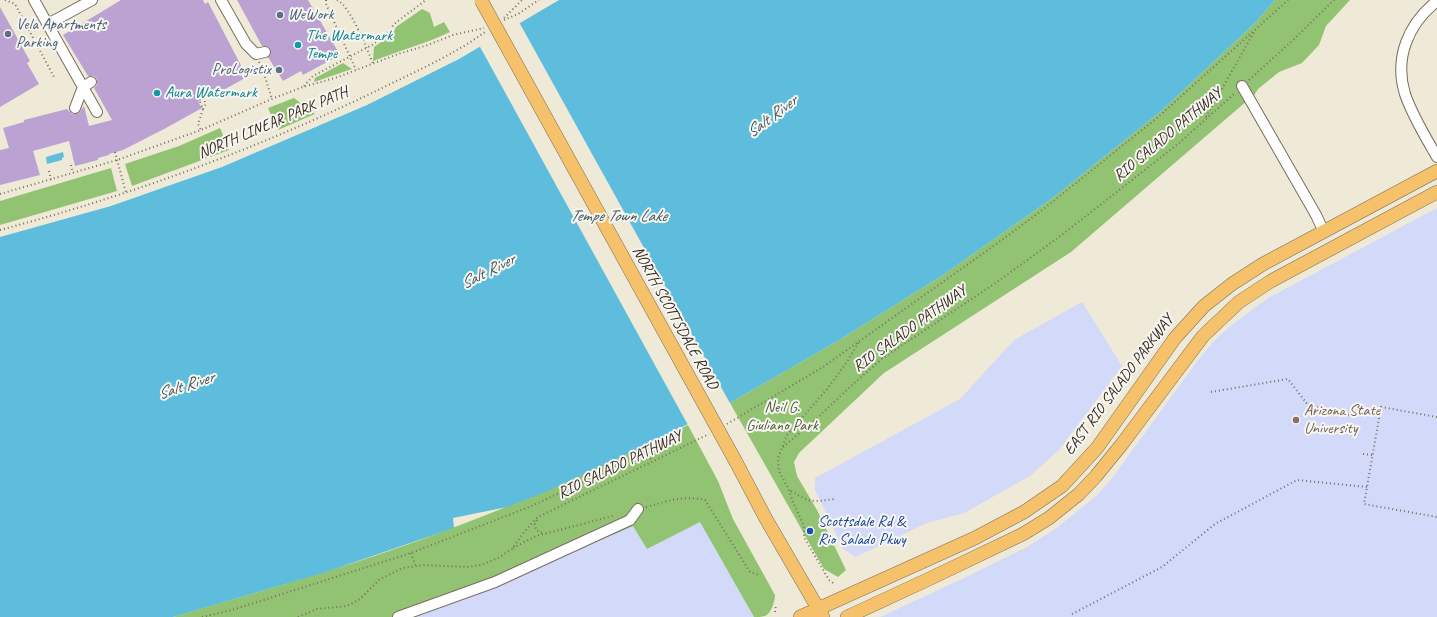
<!DOCTYPE html>
<style>
body{margin:0}
canvas{display:block;background:#efead7}
</style>
<canvas width="1437" height="617"></canvas>
<script>
const c = document.querySelector('canvas').getContext('2d');
c.lineJoin = 'round';
function paint(path, color) {
  c.fillStyle = color;
  c.fill(path, 'evenodd');
}
function stroke(path, color, width, dash) {
  c.strokeStyle = color;
  c.lineWidth = width;
  c.lineCap = dash ? 'butt' : 'round';
  c.setLineDash(dash || []);
  c.stroke(path);
}
function label(font, color, halo, rows, align = 'center') {
  c.font = font + ' Caveat,sans-serif';
  c.lineWidth = 4;
  c.setLineDash([]);
  c.textBaseline = 'middle';
  c.strokeStyle = halo;
  c.fillStyle = color;
  for (const [text, x, y, turn = 0] of rows) {
    c.save();
    c.translate(x, y);
    c.rotate((+turn || 0) * Math.PI / 180);
    c.textAlign = isNaN(turn) ? turn : align;
    if (halo) c.strokeText(text, 0, 0);
    c.fillText(text, 0, 0);
    c.restore();
  }
}
paint(new Path2D(`
 M1437,208V617H880L962,579L1027,547L1055,529L1096,496L1110,481L1198,360L1213,342L1229,327L1268,298Z
 M1082,302L1122,366L1059,450L1030,476L964,513L927,523L855,557L843,549L815,490V478L960,399L1014,340Z
 M701,521L754,617H394L495,585L633,525L647,549Z`), '#d3d9f9');
paint(new Path2D(`
 M1275,0H1350L1326,26L1319,45L1302,63L1279,72L1258,89L1255,94L1071,252L884,373L799,453L794,462L797,476L817,510L846,570L838,577L824,569L730,403L836,342L943,275L1054,197L1160,112L1254,24Z
 M422,9L430,13L434,27L444,22L450,32C425,44 398,51 373,61L374,47L393,34L396,27Z
 M343,63L352,69L314,82L315,78Z
 M294,98L315,114L278,130L268,108Z
 M220,128L229,150L132,186L125,164L179,146Z
 M111,168L117,191L0,225V201Z
 M688,425L718,481L733,519L775,595C775,601 771,614 765,616C762,617 757,617 754,617L700,522L647,549L633,526L495,585L393,617H173C267,589 363,563 455,527C535,497 612,462 688,425Z`), '#92c373');
paint(new Path2D(`
 M559,0H1275L1254,24L1160,112L1054,197L943,275L836,342L730,403L634,451L543,493L507,507L453,518L454,528L323,573L173,617H0V237L111,206L222,167L367,105L459,59Z
 M63,152L64,157L62,158V160L47,164L46,157Z`), '#5ebcdc');
paint(new Path2D(`
 M519,22L731,405L689,427L479,45Z`), '#efead7');
paint(new Path2D(`
 M121,0H203L205,4L208,2L247,77L218,93L217,92L198,102L202,108L166,128L123,150L109,154V155L98,158V160L75,166L69,141L33,151L40,175L0,185V150L9,148L3,128L24,122V120L67,109L72,114H76L79,113L84,106L89,126L112,120L94,88L97,85V79L94,76H88L63,35Z
 M237,0H308L340,55L303,75L301,71L283,81L268,57L271,54L270,48L267,46H262Z
 M0,7L30,61L27,63L39,84L0,107Z`), '#bba2d2');
const minor = new Path2D(`
 M34,0L97,112
 M221,0L246,44L256,54L265,52
 M1437,1C1408,24 1394,58 1405,94C1412,115 1426,138 1437,157
 M48,24L92,0
 M1242,86L1316,215L1324,232
 M75,108L83,87L91,82
 M398,617L495,582L630,520L638,509`);
const major = new Path2D(`
 M736,462L766,519L823,617
 M800,617L975,538L1024,512L1062,486L1097,448L1175,338L1204,306L1232,284L1263,264L1437,171
 M847,617L929,579L1023,534L1049,518L1079,494L1096,476L1122,444L1203,336L1239,302L1271,281L1437,192`);
stroke(minor, '#7a6d5f', 12);
stroke(major, '#7a6d5f', 14);
stroke(new Path2D(`
 M5,0L15,4L54,77
 M326,0V4L356,70
 M337,0C351,7 367,49 373,64
 M504,18L522,0
 M504,20L518,14L539,0
 M259,62L264,74L272,99
 M1249,80L1292,41L1334,0
 M304,86L313,76L372,45L389,32L394,24L426,0
 M200,102L203,109L198,124L201,130
 M203,109L206,104L204,100
 M1206,117L1254,32
 M115,152L126,193
 M71,165L73,173
 M49,171L51,180
 M0,194L117,160L201,130L274,98L303,87L338,77L398,54L428,45L453,35L484,28
 M0,230C128,196 254,150 374,92C410,74 452,56 485,32
 M1211,392L1288,379L1308,405L1354,416L1365,413L1374,409L1381,410
 M1437,417L1381,407L1364,504L1437,517
 M727,424L823,367L995,245L1041,211L1157,118L1288,0
 M783,447L813,422L852,385L883,358L997,282L1063,234L1178,144L1234,94
 M1363,454L1373,455
 M791,491C811,503 812,502 835,499
 M646,507C668,501 682,495 705,500L750,572L759,575
 M537,520L535,524L536,530L544,534
 M513,548L536,536L613,516
 M411,553L415,565
 M833,583L829,580L804,537V526L793,502L789,490L779,471L778,458L787,435L827,389L847,362L859,342
 M775,612L776,605
 M1072,614L1162,567L1215,524L1297,480L1367,487
 M202,617L232,610L411,553L534,505L647,451L652,462
 M298,617L317,609L347,606L360,599L380,579L403,568L423,565L468,567L481,565L498,558L512,549L524,532L538,517L709,434`), '#7a6d5f', 2, [1, 3]);
stroke(minor, '#fff', 10);
stroke(major, '#f5c16b', 13);
const majorBridge = new Path2D(`
 M481,0L736,462`);
stroke(majorBridge, '#7a6d5f', 14, []);
stroke(majorBridge, '#f5c16b', 13);
for (const [x, y, r, color] of [
 [280,15,4,"#5c6f8a"],
 [8,34,4,"#5c6f8a"],
 [298,45,4,"#0f9aa8"],
 [279,70,4,"#5c6f8a"],
 [157,93,4,"#0f9aa8"],
 [1296,420,4,"#8d6e63"],
 [810,531,4,"#1a4fb4"]
]) {
  const dot = new Path2D();
  dot.arc(x, y, r, 0, 2 * Math.PI);
  c.fillStyle = color;
  c.fill(dot);
  stroke(dot, '#f6f6f2', 1.5);
}
label('16px', '#4e5e75', '#f6f6f2', [
 ["WeWork",288,15],
 ["Vela Apartments",16,25],
 ["Parking",16,43],
 ["ProLogistix",271,70,"right"]
], 'left');
label('16px', '#0d838f', '#f6f6f2', [
 ["The Watermark",306,36],
 ["Tempe",306,54],
 ["Aura Watermark",165,93]
], 'left');
label('16px', '#3b2a1e', '#f6f6f2', [
 ["NORTH LINEAR PARK PATH",273,123,-23],
 ["RIO SALADO PATHWAY",1168,135,-40],
 ["NORTH SCOTTSDALE ROAD",675,318,61],
 ["RIO SALADO PATHWAY",910,329,-36],
 ["EAST RIO SALADO PARKWAY",1119,385,-53],
 ["RIO SALADO PATHWAY",620,465,-26]
]);
label('16px', '#555838', '#f6f6f2', [
 ["Neil G.",782,408],
 ["Giuliano Park",782,426]
]);
label('16px', '#785e54', '#f6f6f2', [
 ["Arizona State",1304,411],
 ["University",1304,429]
], 'left');
label('16px', '#164399', '#f6f6f2', [
 ["Scottsdale Rd &",818,522],
 ["Rio Salado Pkwy",818,540]
], 'left');
label('italic 17px', '#465657', '#f6f6f2', [
 ["Salt River",772,117,-37],
 ["Tempe Town Lake",618,217],
 ["Salt River",488,272,-27],
 ["Salt River",186,386,-18]
]);
</script>
